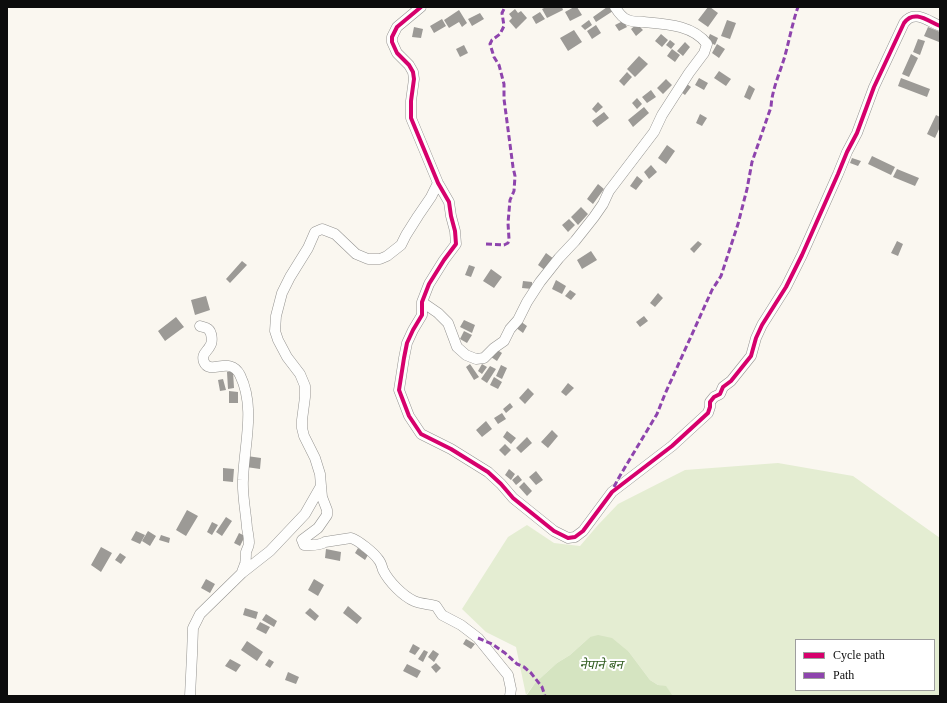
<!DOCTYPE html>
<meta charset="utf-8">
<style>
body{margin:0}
#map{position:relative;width:947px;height:703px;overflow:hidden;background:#faf7f0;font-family:Georgia,serif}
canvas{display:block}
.frame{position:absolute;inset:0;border:8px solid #0c0c0c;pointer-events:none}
.legend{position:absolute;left:795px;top:639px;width:140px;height:52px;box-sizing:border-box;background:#fff;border:1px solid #9e9e9e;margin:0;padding:5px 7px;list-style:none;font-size:12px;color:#0c0c0c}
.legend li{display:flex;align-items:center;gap:8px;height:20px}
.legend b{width:20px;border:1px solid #9e9e9e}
</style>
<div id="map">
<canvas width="947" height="703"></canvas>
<div class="frame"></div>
<ul class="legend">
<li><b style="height:5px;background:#d6006c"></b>Cycle path</li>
<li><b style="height:5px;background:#8e44ad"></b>Path</li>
</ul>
</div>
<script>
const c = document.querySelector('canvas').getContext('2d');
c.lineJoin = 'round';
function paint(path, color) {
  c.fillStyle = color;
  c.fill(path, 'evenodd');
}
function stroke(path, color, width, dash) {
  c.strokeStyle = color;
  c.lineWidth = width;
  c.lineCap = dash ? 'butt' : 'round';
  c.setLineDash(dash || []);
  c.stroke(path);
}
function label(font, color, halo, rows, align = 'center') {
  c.font = font + ' Georgia,"Noto Sans Devanagari",serif';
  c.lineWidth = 4;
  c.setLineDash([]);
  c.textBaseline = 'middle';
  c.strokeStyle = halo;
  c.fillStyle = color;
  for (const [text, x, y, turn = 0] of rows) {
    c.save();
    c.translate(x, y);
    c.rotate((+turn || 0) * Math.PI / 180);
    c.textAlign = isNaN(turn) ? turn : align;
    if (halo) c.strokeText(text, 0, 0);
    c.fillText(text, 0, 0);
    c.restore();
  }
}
paint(new Path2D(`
 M778,463L853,476L940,538V696H673L666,687L658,685L650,680L629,652L590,637L570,655L557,663L535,683L526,695L516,647L486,632L462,609L508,537L527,525L554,543L580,546L598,525L618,504L685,470ZM796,640H934V690H796Z`), '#e4edd2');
paint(new Path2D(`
 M598,635L612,638L629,652L650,680L658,685L666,686L673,696H526L535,683L557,663L570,655L590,637Z`), '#d5e4c1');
paint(new Path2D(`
 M546,7H562L563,10L547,18L542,9Z
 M574,7H577L582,15L570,21L565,12Z
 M607,7H610L613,11L596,22L593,17Z
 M708,7H710L718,13L708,27L698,20Z
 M515,9L518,13L521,11L527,18L516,29L509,21L512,18L509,14Z
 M459,10L467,23L462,27L459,22L449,28L444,20Z
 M540,12L545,19L536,24L532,17Z
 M480,13L484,19L472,26L468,19Z
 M442,19L446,26L434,33L430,26Z
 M589,20L592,25L585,30L581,26Z
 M727,20L736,23L730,39L721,36Z
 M623,21L627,27L619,31L615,25Z
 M637,24L643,30L636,36L631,29Z
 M596,25L601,33L592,39L587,31Z
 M414,27L423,29L421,38L412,37Z
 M928,27L940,32L939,42L924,36Z
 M574,30L582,42L568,51L560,38Z
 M661,34L668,40L662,47L655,41Z
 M710,34L718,38L715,45L707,41Z
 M918,39L925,41L920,55L913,52Z
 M670,40L675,44L671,49L666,45Z
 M685,42L690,47L683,56L677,51Z
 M717,44L725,49L719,58L712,53Z
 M464,45L468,53L460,57L456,49Z
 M672,49L680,55L675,62L667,56Z
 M911,54L918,58L909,77L902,74Z
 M639,56L648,64L635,77L627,69Z
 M719,71L731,79L726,86L714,78Z
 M627,72L632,77L624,86L619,81Z
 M699,78L708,83L704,90L695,85Z
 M901,78L930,89L927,97L898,86Z
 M666,79L672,85L663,94L657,88Z
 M687,84L691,87L685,95L681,92Z
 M749,85L755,89L750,100L744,97Z
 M651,90L656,97L647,103L642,97Z
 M637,98L642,104L637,109L632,103Z
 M598,102L603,107L596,113L592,109Z
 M644,107L649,113L633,127L628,120Z
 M604,112L609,118L597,127L592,121Z
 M700,114L707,118L702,126L696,123Z
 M936,115L940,117V127L935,138L927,134Z
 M667,145L675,151L666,164L658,158Z
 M872,156L895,167L891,175L868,164Z
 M852,158L861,161L858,166L850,163Z
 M651,165L657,172L649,179L644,172Z
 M897,169L919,178L915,186L893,177Z
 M637,176L643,181L636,190L630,186Z
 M598,184L604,189L593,204L587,199Z
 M581,207L588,214L578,225L571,217Z
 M569,219L575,225L568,232L562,225Z
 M698,241L702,244L694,253L690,249Z
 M897,241L903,244L898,256L891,253Z
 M591,251L597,260L582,269L577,260Z
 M546,253L554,259L546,271L538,265Z
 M242,261L247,265L230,283L226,279Z
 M469,265L475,267L471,277L465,275Z
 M491,269L502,277L494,288L483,281Z
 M556,280L566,286L562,294L552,289Z
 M523,281L532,282V289L522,288Z
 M570,290L576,294L571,300L565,296Z
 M658,293L663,298L655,307L650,303Z
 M206,296L210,310L195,315L191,300Z
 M644,316L648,321L640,327L636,322Z
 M176,317L184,327L165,341L158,331Z
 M464,320L475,325L472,333L460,327Z
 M520,321L527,326L523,333L515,327Z
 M464,331L472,335L467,343L460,339Z
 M496,349L502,353L497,361L491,357Z
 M470,364L479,377L474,380L466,367Z
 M482,364L487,367L482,374L478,371Z
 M501,365L507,368L502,379L496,376Z
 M490,366L496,369L487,383L481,379Z
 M233,371L234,388L228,389L227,372Z
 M494,377L502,382L498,389L490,385Z
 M223,379L226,390L220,391L218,380Z
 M568,383L574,388L566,396L561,392Z
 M528,388L534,394L525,404L519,398Z
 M229,391L238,392V403H229Z
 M510,403L513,407L506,413L503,409Z
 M502,413L506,419L498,424L494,418Z
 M486,421L492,429L482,437L476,430Z
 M552,430L558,436L548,448L541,442Z
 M507,431L516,438L511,444L503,437Z
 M527,437L532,443L521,453L516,448Z
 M505,444L511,450L505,456L499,450Z
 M247,456L261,458L260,469L246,467Z
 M223,468L234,469L233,482L223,481Z
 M509,469L515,474L511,480L505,475Z
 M536,471L543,480L536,485L529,477Z
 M518,475L522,480L516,485L512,480Z
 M524,482L532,491L527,496L519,487Z
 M187,510L198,516L186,536L176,530Z
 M226,517L232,521L222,536L216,532Z
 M212,522L218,525L212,535L207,532Z
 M136,531L145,535L140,544L131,540Z
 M148,531L156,536L150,546L142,541Z
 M239,533L245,536L240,546L234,543Z
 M161,535L170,538L169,543L159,540Z
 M101,547L112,553L101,572L91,565Z
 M358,548L368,555L365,560L355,553Z
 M326,549L341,552L340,561L325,558Z
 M120,553L126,557L121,564L115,560Z
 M206,579L215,584L210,593L201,588Z
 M314,579L324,585L318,596L308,590Z
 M348,606L362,618L357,624L343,613Z
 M245,608L258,612L256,619L243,615Z
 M310,608L319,616L315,621L305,613Z
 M266,614L277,621L274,627L262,620Z
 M260,622L270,627L266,634L256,629Z
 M466,639L475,644L471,649L463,644Z
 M247,641L263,652L257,661L241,650Z
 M413,644L420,648L415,655L409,652Z
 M424,650L428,652L423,662L418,659Z
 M433,650L439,654L434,662L428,657Z
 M230,659L241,665L236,672L225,666Z
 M269,659L274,662L270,668L265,665Z
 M436,663L441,668L436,673L431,667Z
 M407,664L421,671L417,678L403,671Z
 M288,672L299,677L296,684L285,680Z`), '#9c9a96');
const minor = new Path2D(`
 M421,7L397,27L392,37V42L397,53L409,65L413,72L414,79L411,101V118L438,183L449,202L451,216L455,231L456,244L444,260L429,284L422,302V315L413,330L407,343L404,358L399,390L409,416L421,434L451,449L488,472L501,484L513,498L554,531L568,538L575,537L583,531L612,492L672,446L708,413L710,407V402L714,397L720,394L723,387L731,381L751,356L756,338L762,325L786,287L802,255L838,174L847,152L857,133L874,87L904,23C914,9 928,21 940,26
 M422,302L438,313L448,323L457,347L466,355L476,359L484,358L494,348L504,341L510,329L518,320L527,302L540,282L559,258L575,241L594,217L603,204L609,191L654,132L662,115L689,73L704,53L707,44C693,25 666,24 644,22C639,22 633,22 628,20C622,18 618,12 615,7
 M200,326C202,327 206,327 208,329C212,332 213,342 210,346C207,352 201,354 204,362C210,376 230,355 240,375C256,408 244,445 243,480C242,494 246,513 247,528C248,533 249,538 249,543C249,546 247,549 246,552C246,556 246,560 245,564C244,567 243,569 242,572
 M321,486L322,497L327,510V515L318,528L302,540L304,545C311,545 319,546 325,542L351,538C358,540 374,553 378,559C381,562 382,567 383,570C389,582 403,596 414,601C421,604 429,604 436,606L442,615L461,625L478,638L508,675L511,689L510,696
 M190,696L192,655L193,628L200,614L242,573L270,551L305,514L321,486L320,474L315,458L304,436L302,428V420L305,397V386L300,374L287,357L278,340L275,331L276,316L282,293L290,277L308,248L315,232L322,229L335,234L356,254L368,259H380L387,256L401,245L406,235L418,216L431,197L438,183`);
stroke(minor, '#93928f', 11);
stroke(minor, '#fefefd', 10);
stroke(new Path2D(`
 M486,244L504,245L508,243L509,239L508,223L510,200L514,191L515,176L513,167L504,99V84L499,65L494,57L490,44L492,40L500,34L504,26L502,13L505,7
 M614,487L618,479L657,414L665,394L712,290L721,276L738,224L747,189L752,162L771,107C772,90 779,75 784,59C789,42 792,24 798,7
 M478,638L492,644L505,653L517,664L524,667L531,673L542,687L545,696`), '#8e44ad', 3, [6, 3]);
stroke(new Path2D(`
 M421,7L397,27L392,37V42L397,53L409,65L413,72L414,79L411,101V118L438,183L449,202L451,216L455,231L456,244L444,260L429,284L422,302V315L413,330L407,343L404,358L399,390L409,416L421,434L451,449L488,472L501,484L513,498L554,531L568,538L575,537L583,531L612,492L672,446L708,413L710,407V402L714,397L720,394L723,387L731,381L751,356L756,338L762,325L786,287L802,255L838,174L847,152L857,133L874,87L904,23C914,9 928,21 940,26`), '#d6006c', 4);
label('italic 13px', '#325e22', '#fff', [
 ["नेपाने बन",601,667]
]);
</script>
